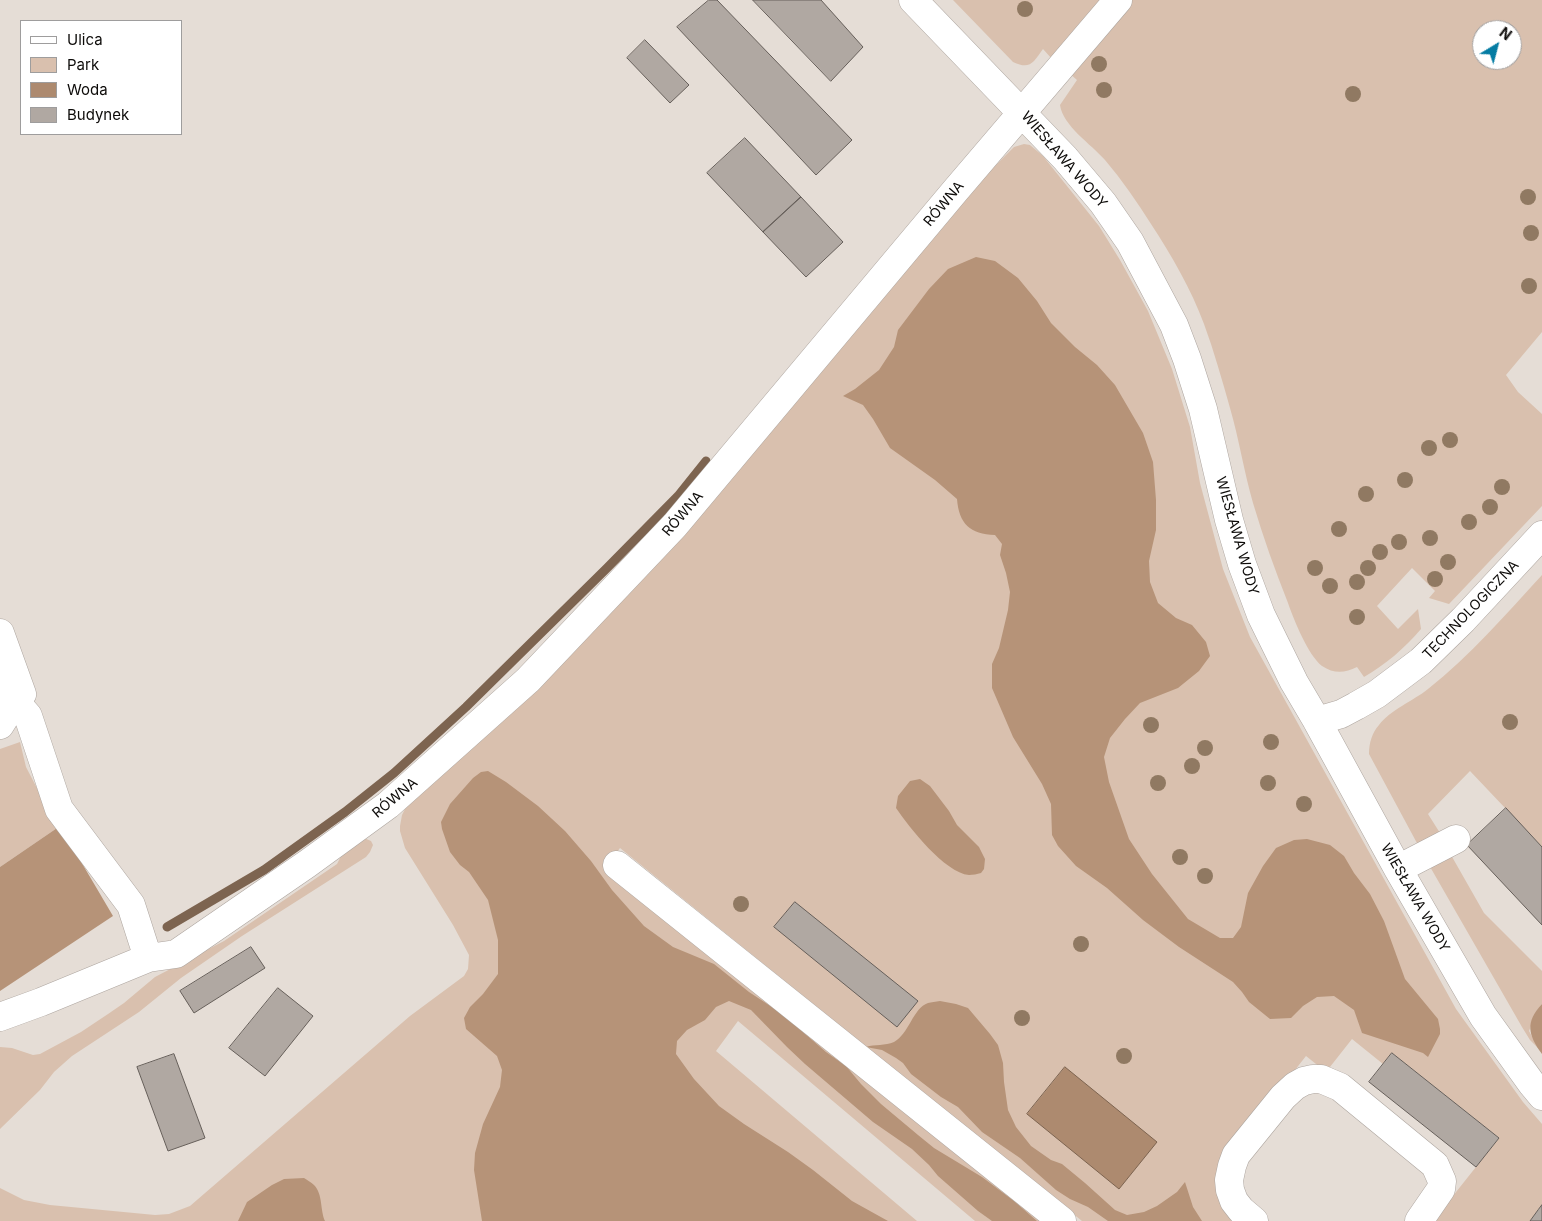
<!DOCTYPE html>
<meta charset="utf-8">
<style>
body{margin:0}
#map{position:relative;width:1542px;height:1221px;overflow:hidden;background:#e5ddd6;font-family:Inter,sans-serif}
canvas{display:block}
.legend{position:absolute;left:20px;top:20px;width:162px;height:115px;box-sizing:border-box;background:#fff;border:1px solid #9e9d9d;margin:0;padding:6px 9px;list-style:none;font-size:15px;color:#0d0b09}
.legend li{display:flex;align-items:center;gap:10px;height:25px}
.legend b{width:25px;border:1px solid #9e9d9d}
.north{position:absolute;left:1472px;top:20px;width:50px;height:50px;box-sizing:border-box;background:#fff;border:1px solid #9e9d9d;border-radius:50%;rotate:37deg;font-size:14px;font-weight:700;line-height:20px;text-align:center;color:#0d0b09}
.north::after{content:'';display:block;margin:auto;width:18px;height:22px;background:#047ca3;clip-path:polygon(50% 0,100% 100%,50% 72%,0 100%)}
</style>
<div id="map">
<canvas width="1542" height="1221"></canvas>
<ul class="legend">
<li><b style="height:6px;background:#fff"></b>Ulica</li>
<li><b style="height:14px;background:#d9c0ae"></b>Park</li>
<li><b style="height:14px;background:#ad8a6f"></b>Woda</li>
<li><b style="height:14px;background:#b0a8a2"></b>Budynek</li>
</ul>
<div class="north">N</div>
</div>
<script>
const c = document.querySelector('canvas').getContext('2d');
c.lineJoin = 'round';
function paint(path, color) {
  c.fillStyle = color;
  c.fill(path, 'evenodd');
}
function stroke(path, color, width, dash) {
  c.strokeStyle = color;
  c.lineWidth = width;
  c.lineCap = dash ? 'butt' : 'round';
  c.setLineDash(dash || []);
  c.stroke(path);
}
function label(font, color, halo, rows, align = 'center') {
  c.font = font + ' Inter,sans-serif';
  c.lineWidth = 4;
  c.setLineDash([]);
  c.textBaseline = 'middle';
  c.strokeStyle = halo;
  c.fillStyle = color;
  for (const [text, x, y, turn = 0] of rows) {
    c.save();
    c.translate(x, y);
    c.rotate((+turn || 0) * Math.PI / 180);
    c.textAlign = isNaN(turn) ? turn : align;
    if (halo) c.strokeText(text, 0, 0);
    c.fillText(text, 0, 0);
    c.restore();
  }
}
paint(new Path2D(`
 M953,0H1102L1052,59L1043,49C1033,63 1030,70 1013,62Z
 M1126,0H1542V332L1506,375L1518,392L1542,414V506L1449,604L1429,598L1435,591L1412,568L1377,606L1398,629L1418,609L1421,629C1405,648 1385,665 1364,677L1357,667C1345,673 1334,674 1322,666C1308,655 1294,620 1288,603C1275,570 1263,537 1253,503C1244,472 1239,439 1230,408C1222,380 1214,351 1204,324C1191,289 1172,256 1151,224C1137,202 1122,180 1105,160C1091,144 1063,126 1060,105L1077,80L1069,73ZM1482,30H1512V60H1482Z
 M1024,144L1030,145L1043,156L1099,226L1120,260L1148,311L1172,369L1190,427L1200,483L1223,569L1250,637L1456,1009L1523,1102L1542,1124V1205L1530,1221H1433L1499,1138L1392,1053L1383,1064L1352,1039L1326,1072L1306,1056L1236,1145L1240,1221H1082L620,848L606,867L1051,1221H975L738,1021L716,1051L917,1221H0V1188L24,1200L50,1205L155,1215L169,1214L190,1206L410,1016L464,976L468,969L469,955L453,925L405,848L400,831V826L402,815L407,805L984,173L996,165L1014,147Z
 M1542,575V847L1470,771L1428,814L1440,833L1418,845L1369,754C1369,743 1372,733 1379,725C1390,710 1413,701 1428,689C1470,656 1506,614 1542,575Z
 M20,742L26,767L40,794L60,826L0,867V749Z
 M364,838L371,841L373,845L370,852L366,857L242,936L181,978L139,1012L72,1056L54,1072L40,1090L0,1129V1047L12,1048L33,1055L40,1054L81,1032L108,1014L124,1003L155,977L224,941L337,864L343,852Z
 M1451,855L1484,913L1542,971V1004L1537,1010L1529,1031L1539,1049L1530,1040L1522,1027L1429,865Z`), '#d9c0ae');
paint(new Path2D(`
 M976,257L995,261L1018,278L1037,301L1051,323L1075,347L1097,365L1115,385L1143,433L1153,462L1156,500V530L1149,561L1150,582L1158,603L1176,618L1192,625L1206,642L1210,656L1199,671L1178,688L1140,703L1125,719L1110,738L1104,757L1109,782L1129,839L1152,874L1188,919L1220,938H1233L1241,927L1248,893L1263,866L1276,848L1294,840L1307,839L1330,845L1344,856L1354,873L1370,894L1384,921L1405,979L1438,1019L1440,1029V1034L1428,1057L1423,1053L1362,1033L1354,1010L1334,996L1317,997L1303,1006L1291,1018L1270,1019L1249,1002L1242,992L1233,982L1179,947L1143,920L1107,888L1076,866L1058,846L1052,835L1051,804L1042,784L1013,737L992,688V664L999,648L1008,610L1010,592L1006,573L1000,555L1002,544L995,535C970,534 959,524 957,499L935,480L890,448L873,419L863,405L843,396L855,389L879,370L894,347L898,330L929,289L948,269Z
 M488,771L506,782L538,806L565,831L591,861L612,890L644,926L673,947L714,964L749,992L781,1013L826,1052L846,1066L861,1084L881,1104L918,1135L934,1148L982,1177L1014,1201L1037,1221H992L978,1211L938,1176L929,1165L912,1149L873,1122L805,1064L787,1047L751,1010L729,1001L716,1007L705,1020L687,1030L677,1041L676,1054L694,1079L719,1106L744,1124L788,1152L813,1170L852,1201L888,1221H482L474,1170L475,1153L483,1124L500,1087L502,1070L497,1056L466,1029L464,1018L470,1007L483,994L498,974V940L488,900L469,872L460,865L450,852L442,829L441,822L450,804L473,778L481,772Z
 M920,779L930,786L949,811L957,825L979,847L985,859L984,869L981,873C977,874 973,875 969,875C945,873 909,827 896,808L898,796L910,781Z
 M60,826L113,916L0,991V867Z
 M940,1001L956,1004L968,1008L990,1034L998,1045L1003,1063L1004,1082L1008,1110L1016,1127L1031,1146L1051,1160L1062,1164L1085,1183L1115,1210L1127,1215L1144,1212L1157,1206L1177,1192L1185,1182L1193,1207L1202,1221H1108L1088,1207L1070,1199L1056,1190L1020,1158L982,1132L958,1107L941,1097L911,1074L903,1063L896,1058L882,1050L866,1047C875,1044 885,1046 894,1042C909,1034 913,1008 928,1003C931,1002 936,1002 940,1001Z
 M1542,1004V1054C1528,1035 1525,1022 1542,1004Z
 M304,1178C307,1180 311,1182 314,1185C323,1194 320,1210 325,1221H238L247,1202L272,1185L284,1179Z`), '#b69378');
const water = new Path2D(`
 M1065,1067L1157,1142L1119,1189L1027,1114Z`);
paint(water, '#ad8a6f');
stroke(water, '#7d6450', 1);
stroke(new Path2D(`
 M167,927L264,870L345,812L394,773L466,707L606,569L678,496L706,461`), '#7d6450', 9);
const building = new Path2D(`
 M709,0H717L852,140L816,175L677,27Z
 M753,0H821L863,47L831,81Z
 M645,40L689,85L670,103L627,58Z
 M745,138L801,197L763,232L707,173Z
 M801,197L843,242L806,277L763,232Z
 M1506,808L1542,847V925L1467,845Z
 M795,902L918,1001L897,1027L774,927Z
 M251,947L265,968L194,1013L180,991Z
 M278,988L313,1016L265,1076L229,1048Z
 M1392,1053L1499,1138L1476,1167L1369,1082Z
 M174,1054L205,1138L168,1151L137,1067Z
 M1542,1205V1221H1530L1538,1210Z`);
paint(building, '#b0a8a2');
stroke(building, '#665f5a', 1);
const minor = new Path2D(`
 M913,0L1065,158L1103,203L1130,242L1174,325L1187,359L1203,409L1229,520L1242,564L1261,615L1294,682L1317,721L1398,869L1483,1016L1532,1084L1542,1096
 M0,633L22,694L15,701L0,725
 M0,683L10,698L15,701L28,716L59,809L131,905L148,958L176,954L307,864L388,805L528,680L675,525L955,191L1118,0
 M1317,721L1341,714L1356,706L1377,694L1421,661L1463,620L1542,535
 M617,865L1062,1221
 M1398,869L1456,839
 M0,1017L41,1002L148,958
 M1254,1221L1241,1210L1234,1201L1230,1190L1229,1180L1232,1166L1236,1155L1283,1097L1295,1086L1304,1081L1313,1079H1321L1340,1087L1435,1165L1442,1181L1441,1189L1419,1221`);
stroke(minor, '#ada59f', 29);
stroke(minor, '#fff', 28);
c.fillStyle = '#907962';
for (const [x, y] of [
 [1025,9],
 [1099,64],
 [1104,90],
 [1353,94],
 [1528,197],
 [1531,233],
 [1529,286],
 [1450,440],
 [1429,448],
 [1405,480],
 [1502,487],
 [1366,494],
 [1490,507],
 [1469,522],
 [1339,529],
 [1430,538],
 [1399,542],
 [1380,552],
 [1448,562],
 [1315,568],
 [1368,568],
 [1435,579],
 [1357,582],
 [1330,586],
 [1357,617],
 [1510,722],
 [1151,725],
 [1271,742],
 [1205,748],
 [1192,766],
 [1158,783],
 [1268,783],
 [1304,804],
 [1180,857],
 [1205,876],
 [741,904],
 [1081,944],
 [1022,1018],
 [1124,1056]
]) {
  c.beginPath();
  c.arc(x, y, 8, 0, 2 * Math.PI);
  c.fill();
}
label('14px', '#0d0b09', '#fff', [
 ["WIESŁAWA WODY",1064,160,49],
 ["RÓWNA",944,204,-50],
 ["RÓWNA",683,514,-49],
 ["WIESŁAWA WODY",1237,536,74],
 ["TECHNOLOGICZNA",1471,610,-46],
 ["RÓWNA",395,798,-40],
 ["WIESŁAWA WODY",1415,898,60]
]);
</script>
